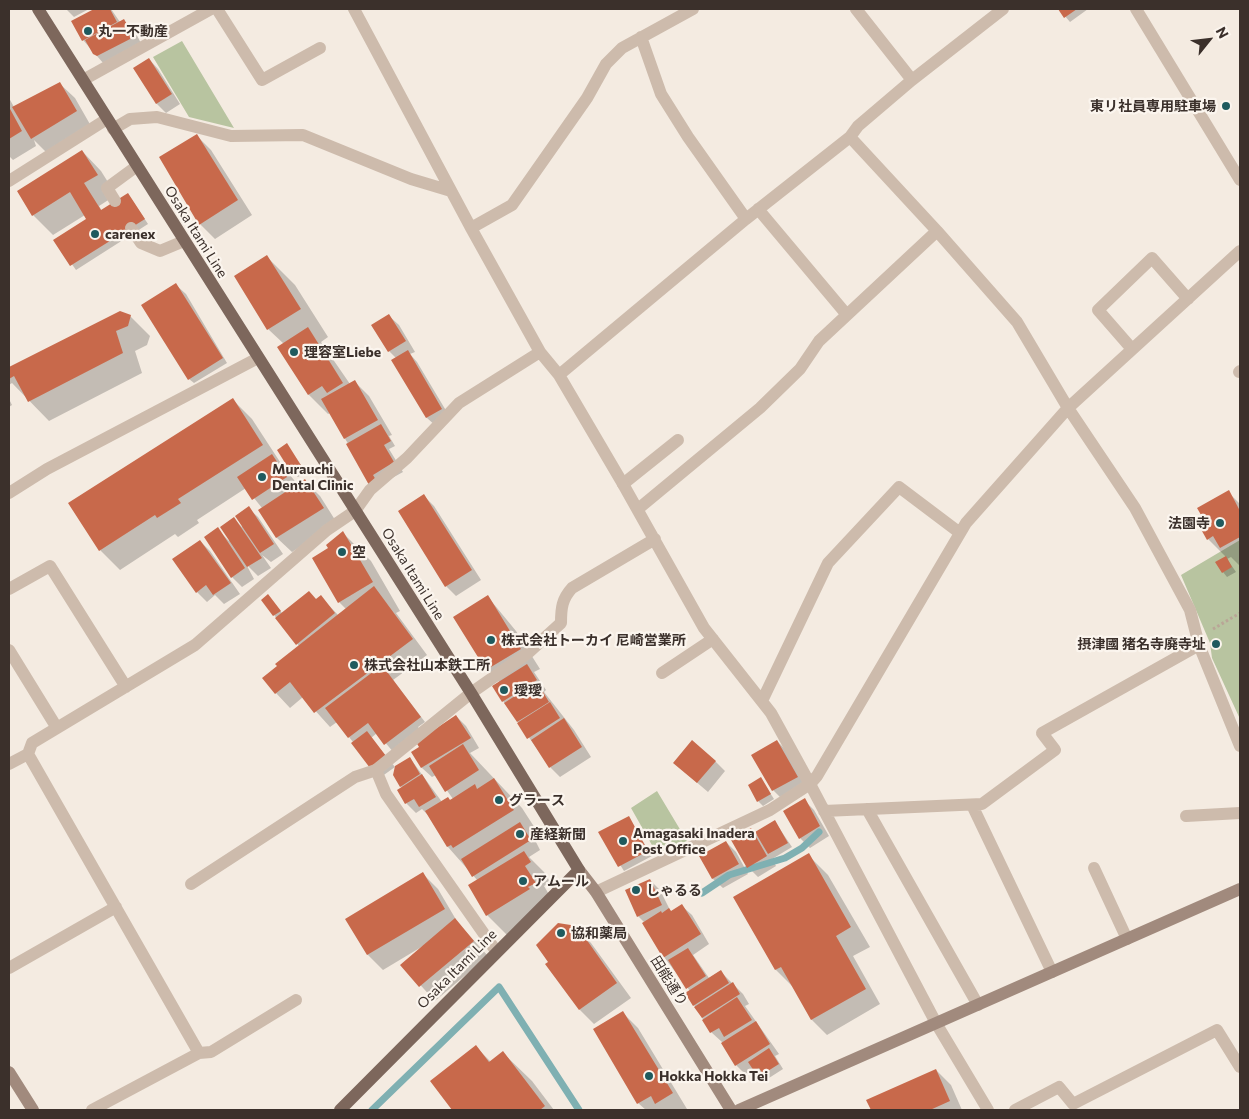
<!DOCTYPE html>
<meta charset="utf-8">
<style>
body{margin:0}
#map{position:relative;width:1249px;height:1119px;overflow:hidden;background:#f4ebe1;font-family:Commissioner,sans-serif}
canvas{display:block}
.frame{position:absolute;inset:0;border:10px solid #3b302b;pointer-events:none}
.north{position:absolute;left:1184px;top:15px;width:50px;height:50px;-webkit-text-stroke:4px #fbf5ee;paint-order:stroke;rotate:61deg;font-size:14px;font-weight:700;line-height:20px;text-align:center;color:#3b302b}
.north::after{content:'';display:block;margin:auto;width:18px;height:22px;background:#3b302b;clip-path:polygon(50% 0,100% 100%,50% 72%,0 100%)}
</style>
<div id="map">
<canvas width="1249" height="1119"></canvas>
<div class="frame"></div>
<div class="north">N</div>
</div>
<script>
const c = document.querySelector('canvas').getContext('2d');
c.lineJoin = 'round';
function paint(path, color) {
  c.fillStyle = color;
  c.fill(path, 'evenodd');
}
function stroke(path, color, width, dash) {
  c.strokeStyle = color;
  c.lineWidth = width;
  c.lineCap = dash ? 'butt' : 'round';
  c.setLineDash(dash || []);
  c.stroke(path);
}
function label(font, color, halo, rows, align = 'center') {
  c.font = font + ' Commissioner,"Noto Sans JP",sans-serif';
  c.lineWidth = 4.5;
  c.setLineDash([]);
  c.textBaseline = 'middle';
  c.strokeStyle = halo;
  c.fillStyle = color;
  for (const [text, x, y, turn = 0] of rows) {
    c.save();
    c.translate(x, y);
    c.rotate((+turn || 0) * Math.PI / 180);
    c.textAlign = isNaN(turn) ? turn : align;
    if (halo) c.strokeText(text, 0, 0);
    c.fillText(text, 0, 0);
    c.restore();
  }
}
paint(new Path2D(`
 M182,41L234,128L189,117L153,57Z
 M1240,540V719L1212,658L1210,643L1181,575Z
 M657,791L687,841L657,854L631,808Z`), '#b8c4a0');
paint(new Path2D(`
 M66,9H89L74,17Z
 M96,9H111L120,22L124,21L134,30L143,47L104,64L83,40L73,21Z
 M1059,9H1088L1070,22Z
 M149,59L158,69L180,104L166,113L156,103Z
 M60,84L75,98L91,126L47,153L34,140L36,146L13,160L9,156V98L14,107Z
 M196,135L211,150L252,215L215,239L200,224Z
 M82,151L101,171L116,195L99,206L102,211L128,194L148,224L76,270L55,240L88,219L85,215L53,235L33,215L18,191Z
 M267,257L295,285L328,337L321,342L350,384L354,381L369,396L392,435L389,436L395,446L389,449L403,472L374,488L330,413L328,414L309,395L284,344L268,329L236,277Z
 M176,285L186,294L227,363L194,383L189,379Z
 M120,312L130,316L150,336L147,345L135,351L142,373L49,421L12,383L9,385V368Z
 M389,316L399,325L415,352L410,354L417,362L451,419L437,427L427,418L393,361L396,358L389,351Z
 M9,399L12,405L9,407Z
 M232,399L252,419L282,465L298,485L305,481L320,496L337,523L292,552L277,538L259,510L262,508L246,488L197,520L199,523L178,537L175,534L120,570L100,550Z
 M287,445L306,472L298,477L293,473Z
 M1228,492L1240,504V566L1231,557L1227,559L1236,572L1227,577L1223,572L1226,557L1208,539L1206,521Z
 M424,496L434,506L481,580L456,596L446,586Z
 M248,508L258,517L283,554L271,562L262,555L271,568L258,576L246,564L254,579L242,587L232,577L217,529L229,541L234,519L242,527Z
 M343,533L371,561L400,611L396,613L427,655L393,680L425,722L418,727L423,733L395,754L377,733L371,738L395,767L381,777L337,722L330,727L303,697L290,708L276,693L278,666L299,646L262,600L272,601L282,613L321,597L338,615L346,609L339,602L330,549Z
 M200,541L210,551L240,594L224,604L215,595L207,602L197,592Z
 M488,597L516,631L540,669L534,672L546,690L544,692L574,730L591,757L560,777L550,767L503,701L494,687L500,683L487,669Z
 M456,716L466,726L479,748L470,753L522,808L542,839L536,842L540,850L529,857L544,872L550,882L544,886L554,903L507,935L487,915L478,881L448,847L428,815L422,809L416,813L406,803L401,786L410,758L442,802L453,799L436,775L432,777L422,768L412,753Z
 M777,741L787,751L807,787L783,800L773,790L753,755Z
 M715,761L725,771L708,792L674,763Z
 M761,779L774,799L763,806L758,801Z
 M804,800L814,810L829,836L810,848L800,838Z
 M628,817L652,856L624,871L600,833Z
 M775,822L792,847L772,859L776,866L758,877L748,867L751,830L759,837Z
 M726,842L736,852L748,874L723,888L713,879L700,857Z
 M808,855L828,875L870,947L853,956L880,1004L827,1035L812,1020L793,987L776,970L734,897Z
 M423,874L438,889L458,923L488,956L435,1001L402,965L423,946L383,970L368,955L347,920Z
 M650,880L660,890L671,912L682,906L692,915L709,944L693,955L709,978L720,971L743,994L749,1004L745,1006L779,1054L775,1056L783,1069L769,1078L764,1072L760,1075L755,1069L746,1075L736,1065L722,1042L711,1032L694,1005L690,991L664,957L645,923L638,916Z
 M576,928L591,943L631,998L594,1024L580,1010Z
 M623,1013L638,1028L687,1109L646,1110L638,1103Z
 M476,1047L491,1062L503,1053L532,1081L554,1110H454L431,1081Z
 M936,1070L951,1085L962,1110H872L868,1101Z`), '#0003');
stroke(new Path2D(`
 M702,893L729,875L785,858L802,848L819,832
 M372,1110L499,987L579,1110`), '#7fb0b2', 7);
paint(new Path2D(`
 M94,9H110L117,22L82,41L71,21Z
 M1058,9H1077L1064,18Z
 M124,19L134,37L97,56L93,54L85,40Z
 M149,58L172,94L156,104L133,68Z
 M60,82L77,111L31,139L12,107Z
 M9,107L22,131L9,139Z
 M197,134L238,200L199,225L159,157Z
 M82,150L98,175L84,183L101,210L128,193L145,219L70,266L53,240L86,219L70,192L32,216L17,191Z
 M267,255L301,309L267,330L234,276Z
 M176,283L223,358L188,380L141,305Z
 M120,311L131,315L128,326L116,331L123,353L28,402L14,376L9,379V367Z
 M389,314L406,341L388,352L371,325Z
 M308,327L343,383L327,393L322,386L308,395L277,347Z
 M408,350L442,409L426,418L391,360Z
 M355,380L378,420L344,439L321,399Z
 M233,398L263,445L178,499L181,503L157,518L155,515L99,551L68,503Z
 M381,424L391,441L384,445L394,462L373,475L376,480L369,485L346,444Z
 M287,443L302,467L292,474L277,450Z
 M272,454L287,477L252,500L237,477Z
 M305,479L324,508L276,538L258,510Z
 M1229,490L1240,511V537L1220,548L1213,536L1207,540L1198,524L1204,520L1197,508Z
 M424,494L472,570L445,587L398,511Z
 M249,506L274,544L260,553L235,516Z
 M234,517L262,558L247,567L220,527Z
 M218,527L245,568L231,578L204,537Z
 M343,531L373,582L338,603L312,558L328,548L326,545Z
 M200,540L231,583L213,595L206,585L196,593L172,559Z
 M1226,556L1232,567L1222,573L1215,562Z
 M374,586L413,639L314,713L290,682L275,694L262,678L277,666L275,664Z
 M309,591L316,599L321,595L335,613L296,645L275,618Z
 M268,594L281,611L273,616L261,600Z
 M488,595L521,649L486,670L453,617Z
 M527,664L537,680L502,702L492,686Z
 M382,665L421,717L384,745L368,723L348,738L325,708Z
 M537,682L549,702L517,722L504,703Z
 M550,702L560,718L527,739L517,723Z
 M456,715L471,738L421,768L411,752L419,747L416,742Z
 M564,718L582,747L549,768L531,740Z
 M367,731L386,756L370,768L351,743Z
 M692,740L716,761L697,783L673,763Z
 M777,740L798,777L772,791L751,755Z
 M463,744L479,770L445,792L429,766Z
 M410,757L420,774L400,787L393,775L395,766Z
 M422,774L436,797L419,807L414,799L405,804L397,790Z
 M761,777L771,794L757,802L748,785Z
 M494,778L514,810L453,848L451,845L447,847L425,811L448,797L450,800L475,784L477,789Z
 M805,798L820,826L799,839L783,811Z
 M629,816L648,851L618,867L598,832Z
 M775,820L788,843L768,854L755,832Z
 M520,822L531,840L472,877L461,859Z
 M751,828L767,856L747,868L731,840Z
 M726,841L739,864L712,879L699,856Z
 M524,851L531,862L525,866L536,883L528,887L530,889L486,916L468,885Z
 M809,853L851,927L836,936L866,989L811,1020L781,967L775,970L733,897Z
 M423,872L445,909L367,955L345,919Z
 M650,879L662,905L637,917L625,890Z
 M682,904L701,934L663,958L642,923L661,911L662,913L669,908L671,911Z
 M455,918L474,941L419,987L400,965Z
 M558,923L577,926L617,983L579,1010L545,964L548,962L536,945Z
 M688,948L706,976L686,989L668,960Z
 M721,970L729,983L693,1006L685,993Z
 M733,982L740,994L702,1018L694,1007Z
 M737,997L752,1020L724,1037L719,1028L710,1033L702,1020Z
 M623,1011L673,1093L655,1104L651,1096L637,1104L593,1029Z
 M756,1021L770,1044L735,1066L721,1043Z
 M476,1045L489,1062L503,1051L545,1106L540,1110H452L430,1081Z
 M769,1048L779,1064L763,1074L759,1068L754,1071L748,1062Z
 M936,1069L950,1101L930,1110H871L866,1100Z`), '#c8694b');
stroke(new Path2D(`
 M1213,629L1240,613`), '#b9a596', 3, [2.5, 2.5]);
stroke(new Path2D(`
 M217,9L262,80L320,48
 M115,201L107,188L137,166
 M131,228L141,243L160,251L184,241
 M623,484L678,440
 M191,884L355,777L376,770`), '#cdbbac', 12);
stroke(new Path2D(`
 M354,9L471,228L540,352L559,375L623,484L704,628L771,713L810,784L770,810L596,892
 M856,9L912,80
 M1136,9L1240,180
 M641,37L661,94L688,137L746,219
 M83,80L211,9
 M113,129L130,119L157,117L231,136L303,135L411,179L451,191
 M850,137L937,231L1017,322L1068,408L1135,508L1190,610L1199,645L1240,746
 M9,181L107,119
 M758,209L847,315
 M471,228L512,205L587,98L606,64L622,48L693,9
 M1132,349L1098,310L1152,258L1188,299
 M1239,372L1240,371
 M559,375L746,219L850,137L858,126L912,80L1003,9
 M9,493L47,469L258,358
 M638,509L760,408L800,369L819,341L937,231
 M9,589L50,566L126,687
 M9,650L57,728
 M662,673L713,639
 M762,701L828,563L899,487L960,533
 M28,754L199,1053
 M9,764L28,754L32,743L195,645L327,530L355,511L370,490L407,458L459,403L540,352
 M972,805L1052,972
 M867,809L978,1005
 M824,811L982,804L1055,750L1042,733L1199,645
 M1186,816L1240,813
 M1094,868L1127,939
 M496,951L386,794L376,770L471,693L528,653L561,623C561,608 562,599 572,588L655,539
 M9,968L116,907
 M92,1110L199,1053L211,1052L296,1000
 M988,1110L936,1023L810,784L817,776L966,523L1068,408L1240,251
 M1015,1110L1059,1087L1073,1104L1217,1030L1240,1067`), '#cdbbac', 12);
stroke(new Path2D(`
 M579,870L596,892L731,1110
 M9,1072L33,1110
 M739,1110L1240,889`), '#a18a7d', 12);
stroke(new Path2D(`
 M38,9L471,693L579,870L340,1110`), '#7d675c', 12);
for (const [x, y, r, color] of [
 [88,31,5,"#1f5a5e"],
 [1226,106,5,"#1f5a5e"],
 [95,234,5,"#1f5a5e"],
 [294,352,5,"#1f5a5e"],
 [262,477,5,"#1f5a5e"],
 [1220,523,5,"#1f5a5e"],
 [342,552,5,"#1f5a5e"],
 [491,640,5,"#1f5a5e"],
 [1216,644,5,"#1f5a5e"],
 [354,665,5,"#1f5a5e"],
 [504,690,5,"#1f5a5e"],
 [499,800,5,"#1f5a5e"],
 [520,834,5,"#1f5a5e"],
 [623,841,5,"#1f5a5e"],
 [523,881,5,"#1f5a5e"],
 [636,890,5,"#1f5a5e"],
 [561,933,5,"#1f5a5e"],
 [649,1076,5,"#1f5a5e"]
]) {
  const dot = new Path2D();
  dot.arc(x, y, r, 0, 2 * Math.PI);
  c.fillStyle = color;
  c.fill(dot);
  stroke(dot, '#fbf5ee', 2);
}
label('bold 14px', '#3b302b', '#fbf5ee', [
 ["丸一不動産",98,31],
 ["東リ社員専用駐車場",1216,106,"right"],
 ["carenex",105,234],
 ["理容室Liebe",304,352],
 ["Murauchi",272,469],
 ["Dental Clinic",272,485],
 ["法園寺",1210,523,"right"],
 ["空",352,552],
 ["株式会社トーカイ 尼崎営業所",501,640],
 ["摂津國 猪名寺廃寺址",1206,644,"right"],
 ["株式会社山本鉄工所",364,665],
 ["璦璦",514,690],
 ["グラース",509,800],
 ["Amagasaki Inadera",633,833],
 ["Post Office",633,849],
 ["産経新聞",530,834],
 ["アムール",533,881],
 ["しゃるる",646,890],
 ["協和薬局",571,933],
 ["Hokka Hokka Tei",659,1076]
], 'left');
label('14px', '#3b302b', '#fbf5ee', [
 ["Osaka Itami Line",196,232,58],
 ["Osaka Itami Line",413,574,58],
 ["Osaka Itami Line",457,969,-45],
 ["田能通り",669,981,58]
]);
</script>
